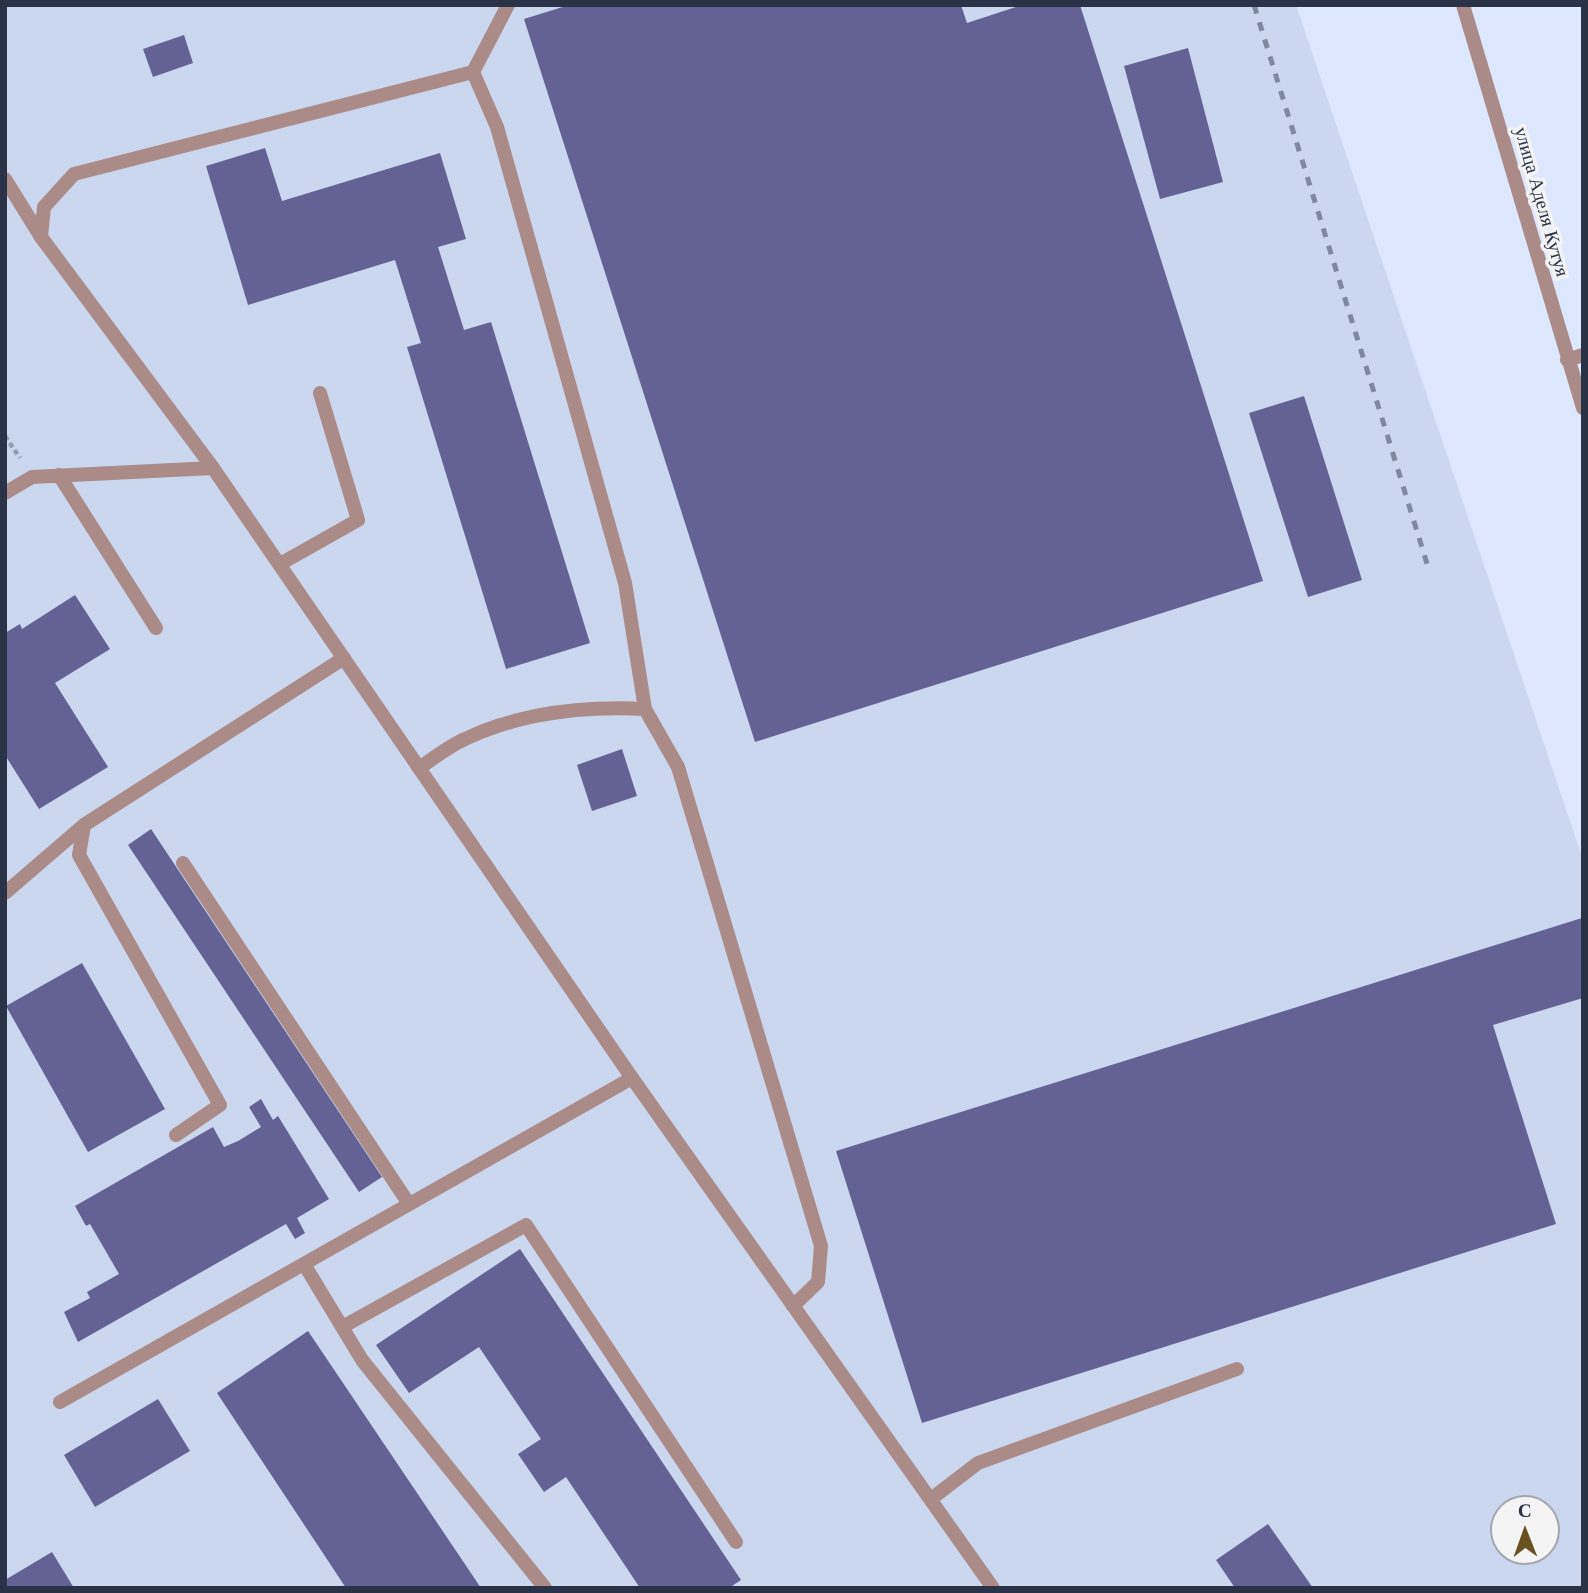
<!DOCTYPE html>
<meta charset="utf-8">
<style>
body{margin:0}
#map{position:relative;width:1588px;height:1593px;overflow:hidden;background:#dde7fd;font-family:"Libre Baskerville",serif}
canvas{display:block}
.frame{position:absolute;inset:0;border:7px solid #293247;pointer-events:none}
.north{position:absolute;left:1490px;top:1495px;width:70px;height:70px;box-sizing:border-box;background:#f4f4f4;border:2px solid #a3a6af;border-radius:50%;rotate:359deg;font-size:19px;font-weight:700;line-height:28px;text-align:center;color:#293247}
.north::after{content:'';display:block;margin:auto;width:24px;height:32px;background:#685221;clip-path:polygon(50% 0,100% 100%,50% 72%,0 100%)}
</style>
<div id="map">
<canvas width="1588" height="1593"></canvas>
<div class="frame"></div>
<div class="north">С</div>
</div>
<script>
const c = document.querySelector('canvas').getContext('2d');
c.lineJoin = 'round';
function paint(path, color) {
  c.fillStyle = color;
  c.fill(path, 'evenodd');
}
function stroke(path, color, width, dash) {
  c.strokeStyle = color;
  c.lineWidth = width;
  c.lineCap = dash ? 'butt' : 'round';
  c.setLineDash(dash || []);
  c.stroke(path);
}
function label(font, color, halo, rows, align = 'center') {
  c.font = font + ' "Libre Baskerville",serif';
  c.lineWidth = 7;
  c.setLineDash([]);
  c.textBaseline = 'middle';
  c.strokeStyle = halo;
  c.fillStyle = color;
  for (const [text, x, y, turn = 0] of rows) {
    c.save();
    c.translate(x, y);
    c.rotate((+turn || 0) * Math.PI / 180);
    c.textAlign = isNaN(turn) ? turn : align;
    if (halo) c.strokeText(text, 0, 0);
    c.fillText(text, 0, 0);
    c.restore();
  }
}
paint(new Path2D(`
 M5,5H1296L1583,860V1588H5ZM1504,1509H1546V1551H1504Z`), '#cbd7ef');
paint(new Path2D(`
 M569,5H961L967,23L1022,5H1080L1263,581L755,742L524,19Z
 M184,35L193,63L153,77L143,49Z
 M1188,48L1223,182L1160,199L1124,66Z
 M265,148L282,201L440,153L466,239L438,247L464,330L491,322L590,643L506,669L407,347L421,343L395,260L248,305L206,166Z
 M1304,396L1362,580L1308,597L1249,413Z
 M75,595L110,649L55,683L108,767L39,809L5,755V633L20,624L22,629Z
 M622,749L637,796L592,811L577,765Z
 M151,829L382,1177L359,1192L128,845Z
 M1582,918L1583,998L1493,1025L1556,1224L922,1423L836,1151Z
 M82,963L165,1109L88,1152L6,1006Z
 M261,1099L273,1120L278,1116L329,1199L297,1218L305,1233L295,1239L286,1224L78,1342L64,1312L90,1298L87,1292L119,1274L90,1224L86,1226L75,1206L213,1127L224,1147L238,1141L261,1127L249,1107Z
 M520,1249L741,1580L729,1588H640L566,1477L544,1492L518,1454L541,1439L479,1347L409,1393L376,1345Z
 M308,1331L481,1588H346L217,1393Z
 M158,1399L190,1451L95,1507L64,1455Z
 M1268,1524L1313,1588H1235L1216,1560Z
 M52,1552L74,1588H5V1580Z`), '#646294');
stroke(new Path2D(`
 M5,436L20,458`), '#939db2', 4.5, [5, 3.5]);
stroke(new Path2D(`
 M473,72L508,5
 M41,237L44,207L74,174L473,72L497,127L625,583L645,709
 M1567,360L1583,355
 M59,475L156,628
 M5,493L32,477L213,468
 M280,564L358,520L320,393
 M419,768C434,758 449,746 465,739C522,712 584,706 645,709L678,767L821,1246L818,1282L793,1306
 M84,825L79,855L220,1105L176,1135
 M183,863L409,1204
 M5,893L84,825L344,658
 M304,1264L362,1360L545,1588
 M344,1326L526,1225L736,1542
 M60,1402L632,1078
 M931,1499L978,1463L1237,1369`), '#aa8b88', 14);
stroke(new Path2D(`
 M1463,5L1583,408
 M5,179L41,237L213,468L632,1078L993,1588`), '#aa8b88', 14);
stroke(new Path2D(`
 M1254,5L1429,570`), '#7f899e', 5, [9, 9]);
label('19px', '#293247', '#f4f4f4', [
 ["улица Аделя Кутуя",1541,202,74]
]);
</script>
